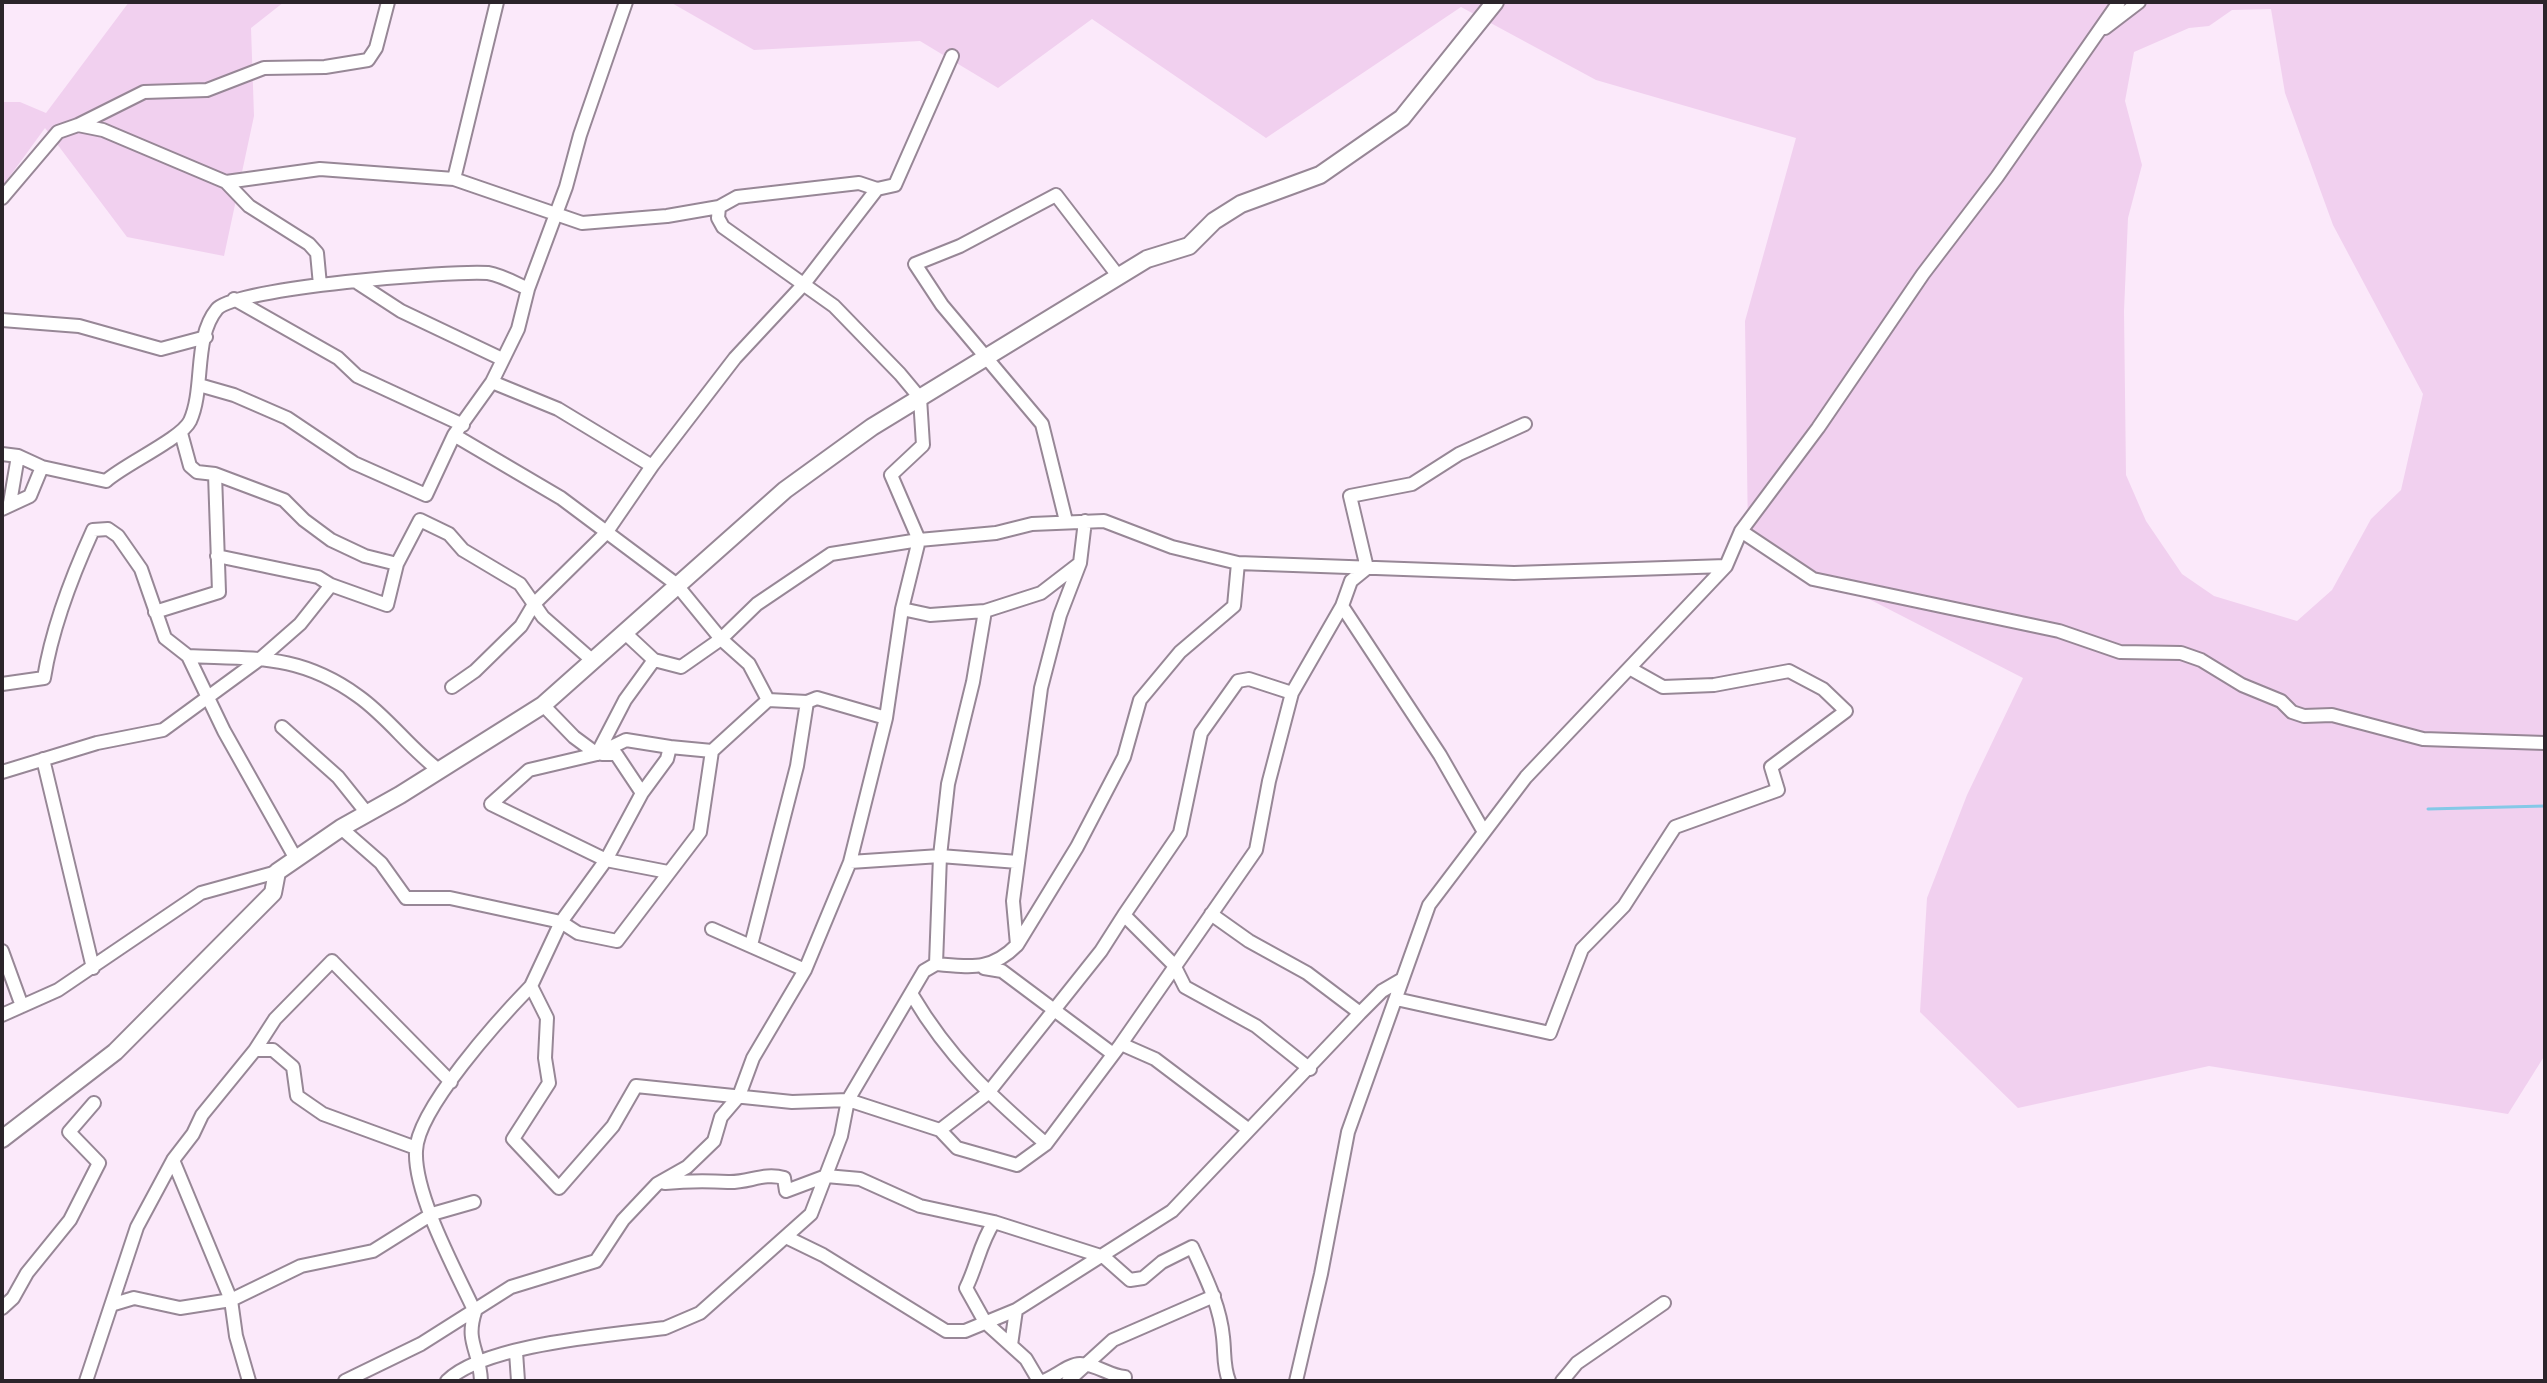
<!DOCTYPE html>
<style>
body{margin:0}
#map{position:relative;width:2547px;height:1383px;overflow:hidden;background:#fbe9fa;font-family:"Alegreya Sans",sans-serif}
canvas{display:block}
.frame{position:absolute;inset:0;border:4px solid #2b242a;pointer-events:none}
</style>
<div id="map">
<canvas width="2547" height="1383"></canvas>
<div class="frame"></div>
</div>
<script>
const c = document.querySelector('canvas').getContext('2d');
c.lineJoin = 'round';
function paint(path, color) {
  c.fillStyle = color;
  c.fill(path, 'evenodd');
}
function stroke(path, color, width, dash) {
  c.strokeStyle = color;
  c.lineWidth = width;
  c.lineCap = dash ? 'butt' : 'round';
  c.setLineDash(dash || []);
  c.stroke(path);
}
paint(new Path2D(`
 M129,2H284L251,28L254,116L224,256L127,237L45,128L2,187V102H20L46,113Z
 M670,2H2545V1055L2508,1114L2209,1066L2018,1108L1920,1012L1927,898L1967,795L2023,678L1748,537L1745,321L1796,138L1596,80L1461,7L1266,138L1092,19L998,88L920,41L754,50ZM2271,9L2285,93L2333,225L2423,394L2401,490L2371,519L2332,590L2297,621L2214,596L2182,574L2146,521L2126,475L2124,311L2128,218L2142,165L2125,101L2134,52L2189,28L2209,26L2232,10Z`), '#f1d0ef');
stroke(new Path2D(`
 M2428,809L2545,806`), '#84c8e7', 3);
const minor = new Path2D(`
 M626,2L580,135L566,187L528,289L518,329L492,382L454,435L561,498L676,584L721,639L749,664L768,700
 M2105,28L2139,2
 M78,125L144,92L207,90L264,68L325,67L368,60L376,48L388,2
 M454,179L582,223L667,216L719,207L737,197L859,183L877,189
 M226,182L249,206L309,244L317,253L320,285
 M2,198L58,132L78,125L103,130L226,182L320,169L454,179L497,2
 M358,283L401,311L502,359
 M234,299L338,358L357,376L463,425
 M2,320L79,326L161,349L206,337
 M492,382L558,409L652,466
 M199,385L234,395L287,418L354,463L426,495L454,435
 M181,433L190,466L197,472L215,474L284,500L304,520L331,540L365,556L397,564L420,520L449,534L463,550L520,584L543,617L593,661
 M2,454L18,456L42,467
 M10,503L18,456
 M2,509L30,496L42,467L106,481C125,464 181,439 190,421C205,388 193,338 217,309C235,288 453,270 488,273C501,275 515,283 528,289
 M1066,521L1042,424L942,305L915,264L960,246L1056,195L1119,277
 M1741,531L1813,579L2059,631L2120,652L2181,653L2201,660L2242,685L2281,701L2292,712L2304,716L2332,715L2423,739L2545,743
 M217,556L318,577L331,585L387,605L397,564
 M1342,606L1440,755L1484,832
 M985,611L1041,593L1080,563
 M155,612L219,592L215,474
 M624,632L654,660L681,667L721,639L757,604L831,554L919,540L996,533L1032,524L1104,521L1172,547L1238,563
 M188,656C256,659 300,654 358,696C388,717 410,749 440,771
 M654,660L625,700L597,754L529,770L491,804L606,860L668,872
 M2,684L44,678C52,628 72,576 93,530L108,529L118,536L141,569L165,638L188,656L224,731L296,859
 M452,687L475,671L521,626L534,604L606,533L652,466L735,358L803,285L877,189L895,185L952,56
 M1292,693L1249,679L1238,681L1201,733L1180,833L1124,915L1174,965L1185,987L1256,1026L1310,1069
 M807,702L768,700L712,751L670,747L667,759L642,793L606,860L561,922L531,986L547,1018L545,1058L549,1083L513,1139L559,1188L613,1126L636,1086L792,1102L848,1100L940,1130L957,1148L1017,1165L1046,1144
 M543,705L574,737L597,754L626,740L670,747
 M282,727L338,777L366,812
 M602,754H616L642,793
 M43,759L93,968
 M2,772L97,743L163,730L260,659L300,624L331,585
 M341,828L381,863L406,898H450L561,922L578,933L617,941L700,832L712,751
 M850,862L940,856L1018,862
 M1211,914L1249,941L1307,973L1360,1013
 M712,929L805,970
 M751,945L797,766L807,702L817,698L886,718
 M1017,945L1077,847L1124,757L1140,700L1180,652L1234,606L1238,563L1514,573L1726,566
 M2,951L22,1006
 M936,964C972,967 991,971 1017,945L1013,901L1041,688L1060,615L1080,563L1085,521
 M984,968L1002,971L1113,1054
 M912,995C950,1059 990,1095 1046,1144L1121,1044L1155,1059L1249,1130
 M1396,999L1550,1033L1582,949L1624,906L1675,827L1778,790L1771,767L1846,711L1823,689L1789,671L1714,685L1663,687L1631,669
 M2,1015L58,990L201,893L277,872
 M1121,1044L1256,850L1269,781L1292,693L1342,606L1351,581L1367,568L1350,496L1412,484L1459,454L1525,424
 M255,1050H273L293,1067L297,1096L323,1114L416,1148
 M940,1130L988,1093L1101,951L1124,915
 M173,1160L231,1300L236,1336L249,1381
 M665,1183C686,1181 707,1181 728,1182C748,1183 764,1172 784,1178L786,1191L826,1176L860,1179L920,1206L994,1222L1104,1257L1130,1280L1143,1278L1162,1262L1192,1247C1205,1276 1220,1305 1223,1337C1225,1354 1223,1366 1229,1381
 M994,1222C980,1243 977,1266 966,1288L985,1322L1026,1359L1039,1381
 M786,1237L823,1255L946,1331H965L1016,1310L1172,1211L1360,1013L1382,991L1401,980
 M114,1304L134,1298L180,1308L231,1300L301,1266L373,1251L432,1214L474,1202
 M2,1308L13,1298L27,1273L70,1220L99,1163L69,1132L94,1103
 M1011,1345L1016,1310
 M516,1352L518,1381
 M86,1381L137,1227L173,1160L193,1134L202,1115L255,1050L275,1019L332,961L451,1082
 M345,1381L421,1344L511,1287L596,1261L623,1220L657,1184L687,1167L714,1141L721,1117L739,1096L753,1058L805,970L850,862L886,718L902,609L919,540L891,475L923,445L920,398L900,374L834,306L723,227L718,218L719,207
 M447,1381C484,1344 612,1335 665,1328L700,1313L811,1214L841,1136L848,1100L924,971L936,964L940,856L948,784L973,682L985,611L930,615L902,609
 M481,1381C480,1350 465,1343 475,1312C456,1271 414,1195 416,1151C417,1109 501,1017 531,986
 M1043,1381C1055,1377 1069,1364 1080,1364C1097,1364 1109,1376 1125,1377L1124,1381
 M1068,1381L1113,1340L1214,1296
 M1296,1381L1321,1274L1348,1132L1429,905L1526,777L1726,566L1741,531L1818,428L1923,274L1997,177L2119,2
 M1562,1381L1577,1363L1664,1303`);
const tertiary = new Path2D(`
 M2,1139L115,1052L273,893L277,872L341,828L400,795L543,705L785,490L872,427L1147,259L1189,246L1214,221L1241,204L1320,175L1402,118L1495,2`);
stroke(minor, '#978796', 16);
stroke(tertiary, '#978796', 20);
stroke(minor, '#fff', 12);
stroke(tertiary, '#fff', 16);
</script>
